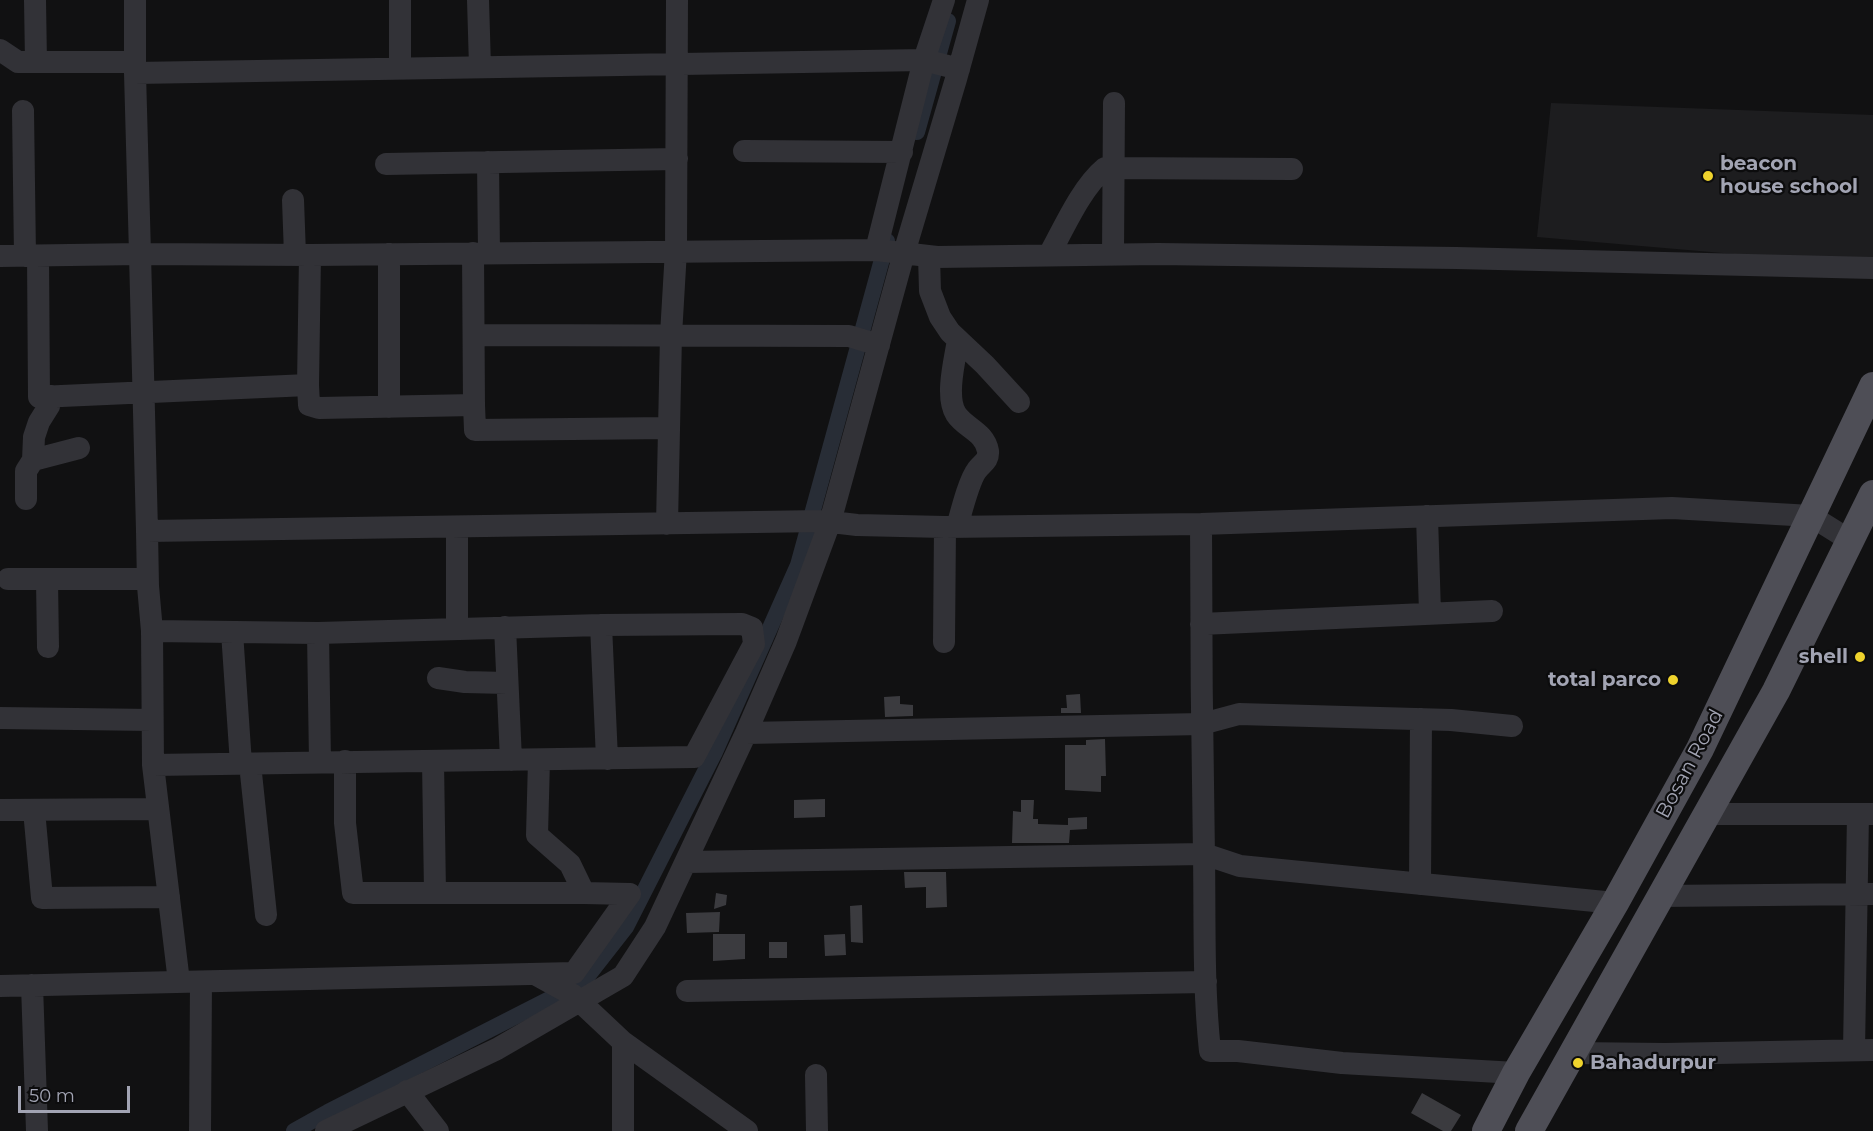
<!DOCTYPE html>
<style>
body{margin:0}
#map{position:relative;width:1873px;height:1131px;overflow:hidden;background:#111112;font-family:Montserrat,sans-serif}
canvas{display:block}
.scale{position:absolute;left:18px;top:1086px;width:112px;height:27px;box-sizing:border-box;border:3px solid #a2a4b3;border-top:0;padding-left:8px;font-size:18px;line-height:21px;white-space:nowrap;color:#a2a4b3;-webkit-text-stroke:4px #0c0c0d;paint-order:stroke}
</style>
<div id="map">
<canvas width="1873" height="1131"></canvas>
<div class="scale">50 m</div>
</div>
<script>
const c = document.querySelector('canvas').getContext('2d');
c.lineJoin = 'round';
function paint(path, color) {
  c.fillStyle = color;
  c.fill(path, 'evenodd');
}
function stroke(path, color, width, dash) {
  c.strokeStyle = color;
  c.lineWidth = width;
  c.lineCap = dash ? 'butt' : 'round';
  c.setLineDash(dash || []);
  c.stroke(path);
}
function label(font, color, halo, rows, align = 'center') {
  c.font = font + ' Montserrat,sans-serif';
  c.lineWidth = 4.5;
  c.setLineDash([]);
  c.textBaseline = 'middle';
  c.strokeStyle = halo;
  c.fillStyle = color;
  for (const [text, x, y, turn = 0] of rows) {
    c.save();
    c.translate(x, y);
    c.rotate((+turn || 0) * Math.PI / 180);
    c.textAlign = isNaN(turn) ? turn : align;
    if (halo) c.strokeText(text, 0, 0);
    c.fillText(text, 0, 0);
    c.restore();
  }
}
paint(new Path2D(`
 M1551,103L1873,115V266L1537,237Z`), '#1d1d1f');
stroke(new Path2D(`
 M917,132L948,21
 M294,1131L328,1112L583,982L626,927L715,752L798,565L887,241`), '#282d36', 16);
paint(new Path2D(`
 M1080,694L1081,713H1061V708H1067L1066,695Z
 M900,696V704L913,705V716L885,717L884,697Z
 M1105,739L1106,776H1101V792L1065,790V745H1086V740Z
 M825,799V817L794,818V800Z
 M1021,800H1034L1033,819H1038V824L1068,825V818L1087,817V829L1070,830L1069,843H1012L1013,811L1021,812Z
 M904,872H946L947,907L926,908V887L905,888Z
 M716,893L727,895L726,905L714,909Z
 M862,905L863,943L851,942L850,906Z
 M720,912L719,932L687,933L686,913Z
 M713,934H745V959L713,961Z
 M845,934L846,955L825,956L824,935Z
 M769,942H787V958H769Z
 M1422,1093L1461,1115L1451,1131H1443L1411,1113Z`), '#3b3b3f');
stroke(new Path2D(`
 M35,0L36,62
 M135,0V73L140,254L310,255L876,250L937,257L1158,254L1456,258L1873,268
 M400,0V68
 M478,0L480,67
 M0,50L18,62H135
 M135,73L924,60L959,69
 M23,111L25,256
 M744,151L902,152
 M488,162L489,253
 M386,164L677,159
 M293,200L295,255
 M876,250L924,60L944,0
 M473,253L474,405
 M389,254V407
 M1113,254L1114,103
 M1049,255C1064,228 1081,188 1105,168L1292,169
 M0,256L140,254L147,531L823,521L857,525L945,527L1201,524L1672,508L1811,516L1851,541
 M38,256L39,397L308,385L309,405L319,408L474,405L475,430L669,428
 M929,256L930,291L940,317L950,332L985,365L1019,402
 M474,335L849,336L879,345
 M308,385L310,255
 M33,460L79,448
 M26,499V471L33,460L34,437L39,422L49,406L51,396
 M1427,516L1430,613
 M667,524L671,335L676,250L677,0
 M1201,524C1201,635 1202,745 1204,856C1205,920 1203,986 1210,1051H1238L1342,1063L1516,1073
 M957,527C961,513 969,480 977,470C982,463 989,461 988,451C985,432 965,428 956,414C945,397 955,359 958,340
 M147,531L148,586L152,631L153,765L179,982
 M8,579H147
 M47,580L48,647
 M1201,624L1492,611
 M601,625L607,759
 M505,627L511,760
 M457,628V527
 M152,631L318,633L601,625L742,624L752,628L754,644L694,757L153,765
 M232,632L241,764
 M318,633L320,762
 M944,642L945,527
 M438,678L465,682L507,683
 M0,718L152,720
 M746,733L1202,724L1239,714L1451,720L1512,726
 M539,760L537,835L570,864L584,893L630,894
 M345,761V823L353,893H584
 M433,761L435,893
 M250,764L266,915
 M0,810L158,809
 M34,810L42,898L169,897
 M1707,814H1873
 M687,862L1204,854L1240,866L1615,903
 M1420,884L1421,719
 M1660,896L1873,894
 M535,974L573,995L623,1042L747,1131
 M32,985L37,1131
 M0,986L574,973L630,894
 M687,991L1206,982
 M623,1042V1131
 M1854,1050L1858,814
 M1572,1053L1665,1054L1873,1050
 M816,1075L817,1131
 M407,1091L438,1131
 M200,1131L201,982
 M326,1131L497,1049L623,976L655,927L746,733L786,641L830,522L904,253L956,79L978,0`), '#323237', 22);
stroke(new Path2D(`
 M1486,1131L1516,1073L1615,903L1700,749L1873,386
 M1529,1131L1776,691L1873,494`), '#4e4e56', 28);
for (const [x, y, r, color] of [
 [1708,176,6,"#efd32d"],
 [1860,657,6,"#efd32d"],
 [1673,680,6,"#efd32d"],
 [1578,1063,6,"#efd32d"]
]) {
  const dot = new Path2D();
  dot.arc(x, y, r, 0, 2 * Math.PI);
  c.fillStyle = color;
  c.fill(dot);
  stroke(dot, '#0c0c0d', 2);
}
label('bold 20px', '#a2a4b3', '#0c0c0d', [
 ["beacon",1720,164],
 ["house school",1720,187],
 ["shell",1848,657,"right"],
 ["total parco",1661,680,"right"],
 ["Bahadurpur",1590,1063]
], 'left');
label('20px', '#a2a4b3', '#0c0c0d', [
 ["Bosan Road",1690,764,-62]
]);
</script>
